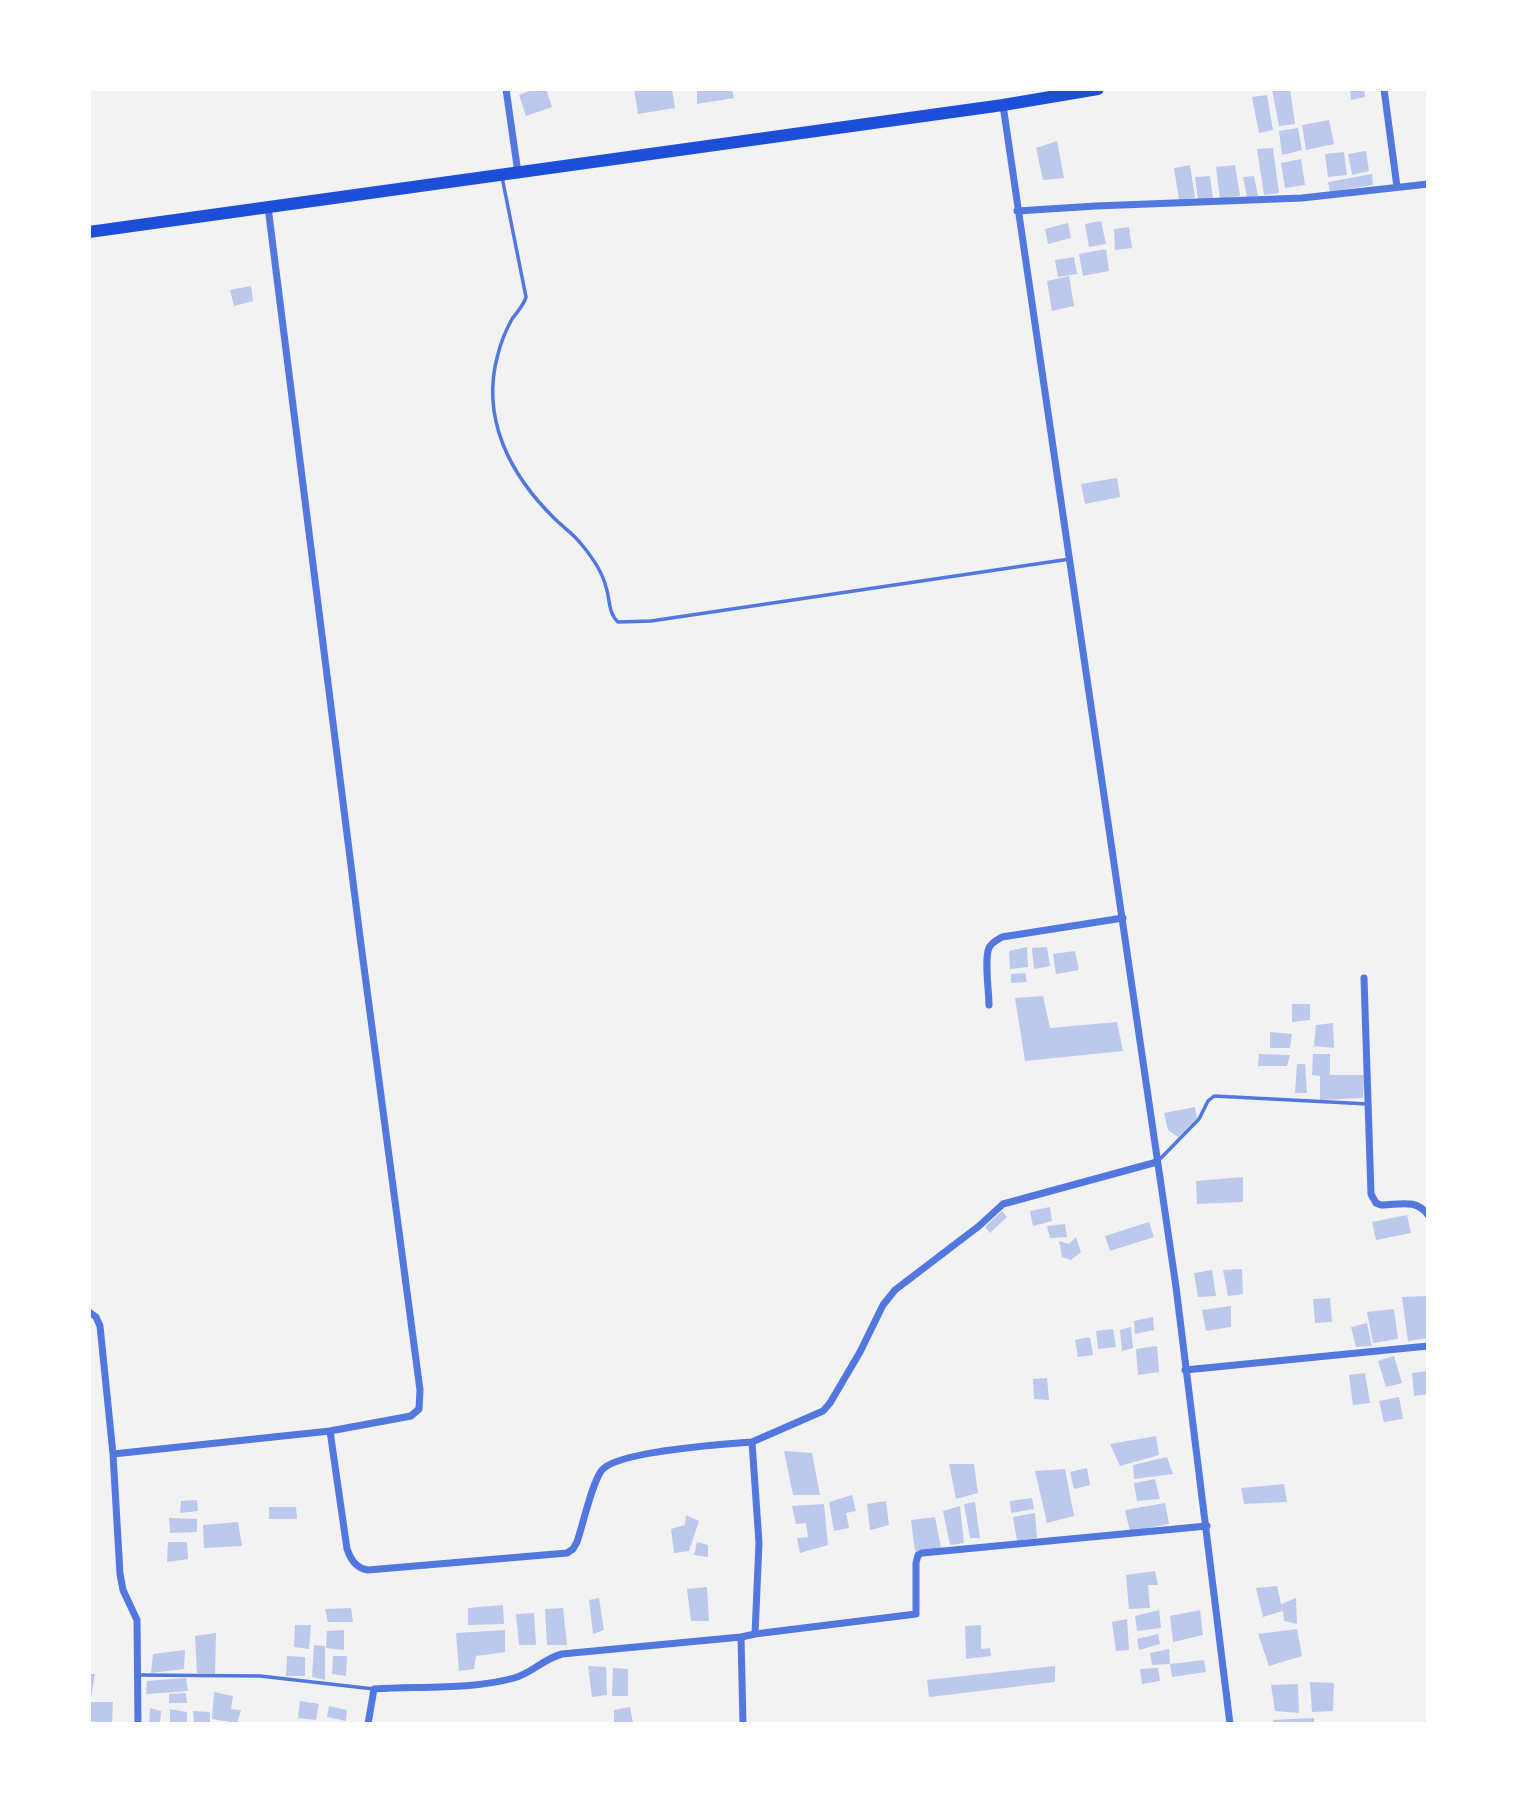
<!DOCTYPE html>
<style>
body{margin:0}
#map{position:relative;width:1517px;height:1813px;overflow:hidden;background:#f2f2f2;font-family:Merriweather,serif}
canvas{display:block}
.frame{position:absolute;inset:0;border:91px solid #fff;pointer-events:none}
</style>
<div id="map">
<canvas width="1517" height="1813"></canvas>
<div class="frame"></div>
</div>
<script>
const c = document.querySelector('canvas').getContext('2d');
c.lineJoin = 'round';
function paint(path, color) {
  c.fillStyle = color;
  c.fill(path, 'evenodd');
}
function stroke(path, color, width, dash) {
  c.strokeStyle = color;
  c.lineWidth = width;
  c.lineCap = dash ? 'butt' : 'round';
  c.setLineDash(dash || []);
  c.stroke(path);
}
paint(new Path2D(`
 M535,89H546L552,107L526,116L519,95Z
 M634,89H672L675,108L638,114Z
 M697,89H732L734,98L697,104Z
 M1272,89H1290L1295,124L1279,126Z
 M1350,89H1364L1365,97L1351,100Z
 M1267,95L1273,130L1259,133L1252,97Z
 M1329,120L1334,144L1306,150L1302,125Z
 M1298,128L1302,150L1282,155L1279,131Z
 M1057,141L1064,178L1043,180L1036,148Z
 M1273,148L1279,193L1264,195L1257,149Z
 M1366,151L1369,171L1352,175L1348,154Z
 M1344,152L1347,175L1328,177L1325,154Z
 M1301,159L1305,185L1285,188L1281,163Z
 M1190,165L1195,198L1179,200L1174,168Z
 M1235,165L1240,196L1220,199L1216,167Z
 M1372,174L1373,185L1330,192L1328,182Z
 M1210,176L1213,198L1198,200L1195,177Z
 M1254,176L1258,196L1247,197L1243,177Z
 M1101,221L1106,244L1089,247L1085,224Z
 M1068,223L1071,238L1048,244L1045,229Z
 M1129,227L1132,248L1115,250L1114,229Z
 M1106,249L1109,271L1083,276L1079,254Z
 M1074,257L1077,274L1058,277L1055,260Z
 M1069,276L1074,306L1052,311L1047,281Z
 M251,286L253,301L234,306L230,290Z
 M1117,478L1120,497L1085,504L1081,484Z
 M1027,947L1028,967L1010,969L1009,951Z
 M1047,947L1050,966L1034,969L1032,948Z
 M1075,951L1079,970L1056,974L1053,954Z
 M1025,973L1027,982L1011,983V974Z
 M1043,996L1050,1028L1117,1022L1123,1051L1025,1061L1015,998Z
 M1292,1004H1310V1020L1292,1022Z
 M1333,1023L1334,1048L1314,1046L1316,1025Z
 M1270,1032L1292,1034L1290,1048H1270Z
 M1259,1054L1290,1055L1287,1066H1258Z
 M1313,1054H1330V1075H1364L1363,1098L1320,1100V1076L1312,1075Z
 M1297,1064H1305L1307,1093H1295Z
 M1195,1107L1197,1118L1178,1137L1168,1130L1164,1113Z
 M1243,1177V1202L1197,1204L1196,1181Z
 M1050,1207L1052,1221L1033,1226L1030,1211Z
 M1002,1211L1007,1217L990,1233L985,1227Z
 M1407,1215L1411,1233L1376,1240L1372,1222Z
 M1149,1222L1154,1237L1110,1251L1105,1236Z
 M1065,1224L1067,1237L1050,1238L1047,1226Z
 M1076,1237L1081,1252L1071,1260L1062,1257L1059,1241L1069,1244Z
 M1242,1269L1243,1294L1228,1296L1223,1270Z
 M1212,1270L1216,1296L1198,1297L1194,1273Z
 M1428,1296V1338L1408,1341L1402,1297Z
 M1330,1298L1332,1322L1315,1323L1313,1299Z
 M1231,1306V1327L1206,1331L1202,1310Z
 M1394,1309L1398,1339L1373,1343L1367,1312Z
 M1153,1317L1154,1330L1135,1334L1134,1321Z
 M1367,1323L1372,1346L1356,1347L1351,1327Z
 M1131,1327L1133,1348L1122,1351L1120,1330Z
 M1113,1329L1116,1347L1098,1349L1096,1331Z
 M1090,1337L1093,1355L1078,1357L1075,1340Z
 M1157,1346L1159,1372L1138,1375L1136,1349Z
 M1394,1356L1402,1383L1386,1387L1378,1361Z
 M1428,1371V1394L1414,1396L1412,1373Z
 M1365,1373L1370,1403L1353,1405L1349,1375Z
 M1047,1378L1049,1400L1034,1399L1033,1379Z
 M1399,1397L1403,1419L1384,1422L1379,1401Z
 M1156,1436L1159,1455L1120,1466L1110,1444Z
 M784,1451L812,1453L820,1495H793Z
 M1167,1457L1173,1474L1134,1479L1133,1465Z
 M949,1464H974L978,1493L956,1499Z
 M1087,1468L1090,1485L1074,1489L1070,1472Z
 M1065,1469L1074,1516L1047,1523L1035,1471Z
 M1155,1479L1160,1499L1137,1501L1134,1483Z
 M1284,1484L1287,1502L1244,1504L1241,1488Z
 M852,1495L856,1511L846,1513L849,1528L834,1531L829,1502Z
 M1032,1498L1034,1509L1011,1513L1010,1501Z
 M197,1500L198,1511L180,1513L181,1501Z
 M886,1501L889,1525L870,1530L867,1504Z
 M975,1502L980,1538H970L964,1504Z
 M1165,1503L1169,1524L1130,1532L1125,1510Z
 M824,1504L828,1545L800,1553L797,1538L808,1537L806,1523L796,1524L792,1506Z
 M960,1506L964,1543L950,1545L943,1511Z
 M269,1507H296L297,1519H269Z
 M1035,1513L1037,1538L1017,1541L1013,1517Z
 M686,1515L699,1521L689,1551L674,1553L671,1529L685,1525Z
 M935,1517L941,1548L915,1551L911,1520Z
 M169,1518L197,1519V1532L170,1533Z
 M238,1522L242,1546L204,1548L203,1525Z
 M168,1542H187L188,1559L167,1562Z
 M697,1542L708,1545V1557L694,1555Z
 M1155,1571L1158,1585H1148L1150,1608L1129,1609L1126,1575Z
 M1277,1586L1281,1604L1296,1598L1297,1624L1284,1621L1283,1611L1263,1617L1256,1588Z
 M707,1587L709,1621H691L687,1589Z
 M599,1598L604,1630L593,1634L589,1600Z
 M503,1605L504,1624L468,1625V1608Z
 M351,1608L353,1622H328L325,1609Z
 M563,1608L567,1645H547L545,1609Z
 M1159,1610L1161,1628L1137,1631L1135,1616Z
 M1200,1610L1203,1635L1173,1642L1170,1616Z
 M534,1613L536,1645H519L516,1614Z
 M1127,1619L1129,1650L1116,1651L1112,1622Z
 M295,1625H311L309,1649L294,1647Z
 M981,1625V1649L990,1648L991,1656L966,1659L965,1626Z
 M1297,1629L1302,1656L1269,1666L1258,1634Z
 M344,1630V1650L326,1648L327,1631Z
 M505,1630V1652L476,1656L474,1669L459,1671L456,1633Z
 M216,1633L215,1674L197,1673L195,1636Z
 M1158,1634L1160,1644L1139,1650L1137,1639Z
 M314,1645L325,1646V1680L312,1677Z
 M1169,1649L1170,1664L1152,1665L1150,1653Z
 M185,1650L184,1669L151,1673L153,1654Z
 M287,1656L305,1657V1676H286Z
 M333,1656H347L346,1676L332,1674Z
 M1204,1660L1206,1672L1172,1677L1170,1664Z
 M588,1666L606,1667L607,1695L592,1697Z
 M1055,1666V1682L929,1697L927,1680Z
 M613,1668L628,1669V1696H612Z
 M1158,1668L1160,1681L1142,1684L1140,1669Z
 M89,1674H95L91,1697H89Z
 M186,1678L188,1691L146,1694L147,1681Z
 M1310,1682L1334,1683L1333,1711L1312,1712Z
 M1298,1684L1299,1713L1275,1711L1271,1685Z
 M214,1692L233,1696L231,1709L241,1710L237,1723L212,1719Z
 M186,1693L187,1703H169V1694Z
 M300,1701L319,1704L316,1720L298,1718Z
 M89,1702H113L112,1724L89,1721Z
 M329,1706L347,1710L346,1721L327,1717Z
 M630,1707L633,1723L614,1724V1710Z
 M150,1708L161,1711L160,1724H149Z
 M170,1709L187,1712V1724H170Z
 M193,1711L210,1712V1724H194Z
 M1314,1718V1724H1274L1273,1720Z`), '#bdc9ec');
stroke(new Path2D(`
 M502,177L526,297C524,305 517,312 512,319C506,330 501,342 498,354C480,418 510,475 555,519C564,528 574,534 582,545C592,557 602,571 606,587C610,598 608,613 618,622L651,621L1070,559
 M1159,1160L1199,1119L1208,1101L1214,1096L1368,1104
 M139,1675L260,1676L374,1689`), '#5277de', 3.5);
stroke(new Path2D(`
 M506,89L518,173
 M1384,89L1397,187
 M1003,105L1176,1287L1230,1724
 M1017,211L1096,206L1302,198L1428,184
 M1364,978L1371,1194L1376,1203L1381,1205C1399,1205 1416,1198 1428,1215
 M989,1005C989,991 984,959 989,948C991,943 997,940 1002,937L1123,918
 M89,1312L96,1317L100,1326L113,1454L120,1574L123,1590L137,1620L138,1724
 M1185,1370L1428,1346
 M330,1431L347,1549C351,1560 356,1568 368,1570L567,1553L573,1549L577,1542C583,1525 592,1482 602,1470C618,1451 725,1444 752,1442
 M113,1454L330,1431L411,1416L419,1409L420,1390L360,937L268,207
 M755,1634L916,1614V1563L918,1555L922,1553L1207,1526
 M741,1637L755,1634L759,1543L752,1442L823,1411L830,1403L860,1352L883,1305L895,1290L979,1226L1003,1204L1157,1162
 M368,1724L374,1689C418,1686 471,1690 514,1678C532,1673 543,1659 562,1654L741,1637L743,1724`), '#5277de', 7);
stroke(new Path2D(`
 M89,232L1003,105L1098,89`), '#1d4ed8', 12);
</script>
